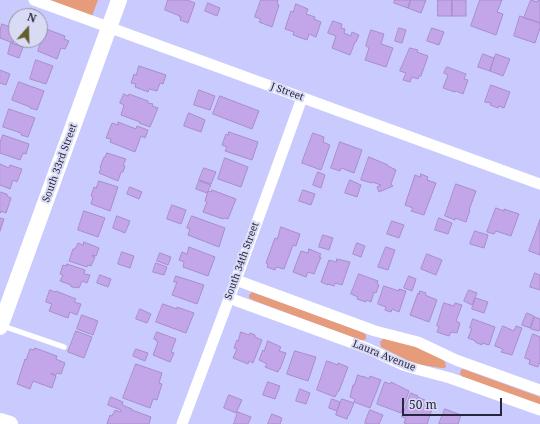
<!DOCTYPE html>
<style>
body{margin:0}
#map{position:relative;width:540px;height:424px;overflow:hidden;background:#c9cafd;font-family:"Noto Serif",serif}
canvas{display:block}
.north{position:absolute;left:8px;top:8px;width:40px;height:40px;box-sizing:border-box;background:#d9daf4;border:1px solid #9192ab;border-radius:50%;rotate:20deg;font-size:11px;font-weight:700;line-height:16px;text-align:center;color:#26263e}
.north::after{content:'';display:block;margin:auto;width:14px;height:18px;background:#635e2b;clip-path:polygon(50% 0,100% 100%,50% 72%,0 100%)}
.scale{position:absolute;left:402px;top:398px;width:100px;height:18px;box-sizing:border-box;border:2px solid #26263e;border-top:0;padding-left:5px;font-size:12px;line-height:14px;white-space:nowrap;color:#26263e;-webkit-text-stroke:3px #d9daf4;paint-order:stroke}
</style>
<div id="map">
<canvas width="540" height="424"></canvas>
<div class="north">N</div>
<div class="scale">50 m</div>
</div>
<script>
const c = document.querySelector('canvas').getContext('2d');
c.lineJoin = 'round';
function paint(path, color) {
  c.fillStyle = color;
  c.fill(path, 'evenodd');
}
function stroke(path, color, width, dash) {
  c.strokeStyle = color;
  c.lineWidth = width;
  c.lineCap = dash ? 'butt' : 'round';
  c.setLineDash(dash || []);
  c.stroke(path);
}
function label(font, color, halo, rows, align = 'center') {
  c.font = font + ' "Noto Serif",serif';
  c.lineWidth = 4;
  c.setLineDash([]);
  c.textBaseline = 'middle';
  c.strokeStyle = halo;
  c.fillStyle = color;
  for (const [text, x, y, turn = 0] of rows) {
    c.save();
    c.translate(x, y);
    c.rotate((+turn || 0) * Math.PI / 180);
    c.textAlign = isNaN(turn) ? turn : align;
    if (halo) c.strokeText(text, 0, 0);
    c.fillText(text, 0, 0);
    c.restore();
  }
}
paint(new Path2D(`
 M34,0H98L90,21Z
 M252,292L363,332L366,335V339L364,340H360L255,301L249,298V295Z
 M383,339H386L414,346L442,359L445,362L446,367L444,368H441L416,364L409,361L381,347L380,342Z
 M463,369L540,397V405L463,377L460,374L461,370Z`), '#e69b7b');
const building = new Path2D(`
 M168,0H187L195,3L188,23L180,20L181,17H179L180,16L165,10Z
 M261,0H278L277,4L279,5L272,27L259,22L261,19L255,17Z
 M395,0H411L408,8L394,3Z
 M411,0H426L421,13L408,8Z
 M438,0H452V16H438Z
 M452,0H466V16H452Z
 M480,0H502L497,12L503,14L496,35L471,26Z
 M531,0L537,2L538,0H540V23L524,18Z
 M208,3L220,8L217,16L205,11Z
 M296,4L308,9L306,14L315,17L314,19L321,22L316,37L309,34L307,40L293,35L294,32L285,29L291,11L293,12Z
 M520,16L540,23V28L535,43L514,36Z
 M333,21L342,24L341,28L345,29L344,33L351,36L352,32L359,35L356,42H355L350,55L332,48L336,36L328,33Z
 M2,24L16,29V33L13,43L0,38V31Z
 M399,28L406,30L402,43L395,41Z
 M432,28L444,32L439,45L427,41Z
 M46,29L65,36L64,39L69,41L65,49L61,48L57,59L38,51Z
 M371,30L384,34L381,44L393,48L386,67L365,60L369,48L366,46Z
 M11,43L23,47L19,58L8,54Z
 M410,48L418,50L417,52L428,56L421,76H419L418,79L412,77L410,82L403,80L406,73L400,71Z
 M483,54L494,58L490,71L478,67Z
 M496,54L510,59L503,76L490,71Z
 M36,60L53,66L46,84L30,79Z
 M139,66L166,75L163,84L160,83L157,91L149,89L148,92L135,87L136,84L131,83L134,74L136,75Z
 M447,67L466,74L464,79L468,80L463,94L456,91L455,92L443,88L448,75L444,73Z
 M0,70L10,74L6,85L0,83Z
 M19,82L44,91L37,110L30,108V107L12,100Z
 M491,85L510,92L504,108L499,106L498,108L490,105L491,103L485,102Z
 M199,90L215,96L210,110L194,105Z
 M124,94L128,96L129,94L148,101V103L153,104L152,106L158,108L150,127L139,123L140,122L121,115L124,105L120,103Z
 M220,96L259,111L252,129L213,114Z
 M9,109L35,118L28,137L21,135V133L3,127Z
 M189,113L205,120L201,132L184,126Z
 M118,122L136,129L137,126L148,130L145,138L141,136L135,152L110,142L111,139L106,138L112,123L118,125Z
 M229,132L258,142L252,160L225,151L227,147L222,145L226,134L228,135Z
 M313,133L324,137L323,142L330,145L321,170L302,163Z
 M3,135L29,144L26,154L23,153L20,160L0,153V143Z
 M340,142L362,150L354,173L341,168L340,171L331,168Z
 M107,153L126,159L123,165L125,166L123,172H121L118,181L99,173L101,168L100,167L104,157H105Z
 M369,157L388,165V166L396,170L391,184L393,186L379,192L377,187L381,185L372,182V183L361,180Z
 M225,158L248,167L241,187L218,179Z
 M0,164L9,168L10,165L22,169L17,182L13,180L10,189L0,185Z
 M204,168L216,172L211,184L199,180Z
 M318,172L325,175L321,188L313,185Z
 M421,174L428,177L427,180L436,183L424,215L411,211L413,208L405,205L415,175L420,177Z
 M350,180L361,185L357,197L345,193Z
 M99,181L118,187L110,211L91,204L93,197L91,196L94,187L96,188Z
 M199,181L211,185L207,193L196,189Z
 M456,184L476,191L469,210H470L466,222L455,218V220L445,216Z
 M130,187L142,192L139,199L127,194Z
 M212,190L236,199L228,219L224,218L223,219L203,212L207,202L205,201L208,191L211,192Z
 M303,190L315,194L311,205L299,201Z
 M0,192L7,194V196L11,198L6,213L1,211V213L0,212Z
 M172,205L186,210L181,224L167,219Z
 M496,208L504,211V209L519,214L511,236L496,231L494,234L487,232Z
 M84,211L105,218L98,237L78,230Z
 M117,216L130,221L125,233L113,228Z
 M192,216L225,228L219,247L188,235L190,229L187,228Z
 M0,218L4,219L0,231Z
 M439,218L452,223L448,234L435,230Z
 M540,220V255L529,251Z
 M392,221L404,225L399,238L387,234Z
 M281,227L300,234L296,246L293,245L284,269L276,267L275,270L267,267L268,264L266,263L275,238L277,239Z
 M475,231L488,235L484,248L470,244Z
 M323,235L333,238L329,250L319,247Z
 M84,242L99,248L96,256L92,255V256L95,257L91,266L88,265L87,267L69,261L73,249H75L78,243L83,245Z
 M357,243L365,246L361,257L353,254Z
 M189,247L215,257L208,276L183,267L184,262L179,260L182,252L187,254Z
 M386,247L395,250L388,270L378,267Z
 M309,249L321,254L319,257H321L314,274L308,272L306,277L293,272L301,251L308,253Z
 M122,252L134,256L130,268L118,264Z
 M160,253L171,257L168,265L157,261Z
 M427,254L442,260L436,275L421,269Z
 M337,259L350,262L342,285L335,283L334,286L328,284V285L321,282L329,260L336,262Z
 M156,263L167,267L164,275L153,272Z
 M67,264L85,270L84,274L90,275L87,283L82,281L79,288L76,287L75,288L70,286L71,285L60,281L63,275L60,274L63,265L66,266Z
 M535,273L540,275V290L530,287Z
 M359,274L378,281L377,284L379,285L376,293L374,292L371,302L367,300L366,302L357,299L358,297L351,294Z
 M100,275L111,279L108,287L97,283Z
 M176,276L204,285L197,304L172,295L177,282H174Z
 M409,276L416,279L412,291L404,288Z
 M384,286L399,291V289L406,291L399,312L392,309L391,312L385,310L386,307L378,304Z
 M50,290L55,292L56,291L76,299L74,302L81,304L77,315L70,312L68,318L49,311L52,304L46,302Z
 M469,290L477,293L472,305L464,301Z
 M420,291L426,293L425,295L437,300L429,322L410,315L418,293L419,294Z
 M476,298L488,302L484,313L472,309Z
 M444,303L454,306L455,303L462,305L456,321L460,323L457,333L451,332L449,336L437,332L439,327L437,326Z
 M163,304L177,309V307L194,313L186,333L156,322Z
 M140,309L151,314L147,323L136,319Z
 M527,313L534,316L530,328L522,325Z
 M82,315L98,321L93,335L77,329Z
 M535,317L540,319V328L539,331L531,329Z
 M473,319L495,327L489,345L482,343V345L475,342L476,341L468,338L472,328H470Z
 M503,326L514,331L516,326L522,328L512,355L501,352L503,349L495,346Z
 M76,331L92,337L84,358L68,352Z
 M157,332L176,339L171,352L174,353L170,362L153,355L158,342L156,341L157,340L154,339Z
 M241,332L249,335L250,333L255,335V337L262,340L253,363L249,361L248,364L233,358L237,349L234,348L237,340L238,341Z
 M533,334L540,337V364L539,363L538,367L529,364L530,360L525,358Z
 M268,341L281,347L279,351L286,353L280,369H279L278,372L265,367L267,364L259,360L263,350L264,351Z
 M35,348L57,356L56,359L65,363L61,374L57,373L56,375L51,373V374L56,376L52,388L33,381L30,389L17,384L25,359L26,360L30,349L34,350Z
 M136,349L148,353L145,361L133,356Z
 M295,351L316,357L308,381L287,374Z
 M327,361L338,365V363L348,367L339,391H338L335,397L317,390Z
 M136,364L162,373L159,383L162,384L157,400L153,399L150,408L123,398Z
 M358,375L363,377V376L369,379L370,376L381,380L370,408L354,402L355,399L350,397L353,385H354Z
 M268,382L280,386L275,399L263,395Z
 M385,382L390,384L391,382L409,391L401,413L377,404Z
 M300,389L310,393L306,404L296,401Z
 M411,393L418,396L417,397L425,400V402L428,403L426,407L432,409L427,424H407L404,423L406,418L402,417Z
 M229,395L242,400L236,413L224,408Z
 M111,397L123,402L122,405L132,409V410L151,417L149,424H107L110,415L112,416L115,410L120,412L121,410L108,405Z
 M332,399L340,402L337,411L329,408Z
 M342,399L354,403L349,415H348L347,419L336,415Z
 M445,409L461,415L458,424H439Z
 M370,410L383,415L379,424H368L365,423Z
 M238,412L251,417L248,424H234Z
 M272,414L282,418L280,424H268Z`);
paint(building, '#c3a5e9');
stroke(building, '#a88ec9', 1);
stroke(new Path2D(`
 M3,326L64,347`), '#fff', 5.5);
stroke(new Path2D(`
 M34,0L540,184
 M236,280L375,331L418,342L456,360L540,390
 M229,298L369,349L403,365L416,369L450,378L540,410
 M182,424L236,280L302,98`), '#fff', 11);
stroke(new Path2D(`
 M0,327L119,0
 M0,421L10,424`), '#fff', 16);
label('10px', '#26263e', '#d9daf4', [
 ["J Street",287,92,20],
 ["South 33rd Street",60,163,-70],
 ["South 34th Street",242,261,-70],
 ["Laura Avenue",384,356,22]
]);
</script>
